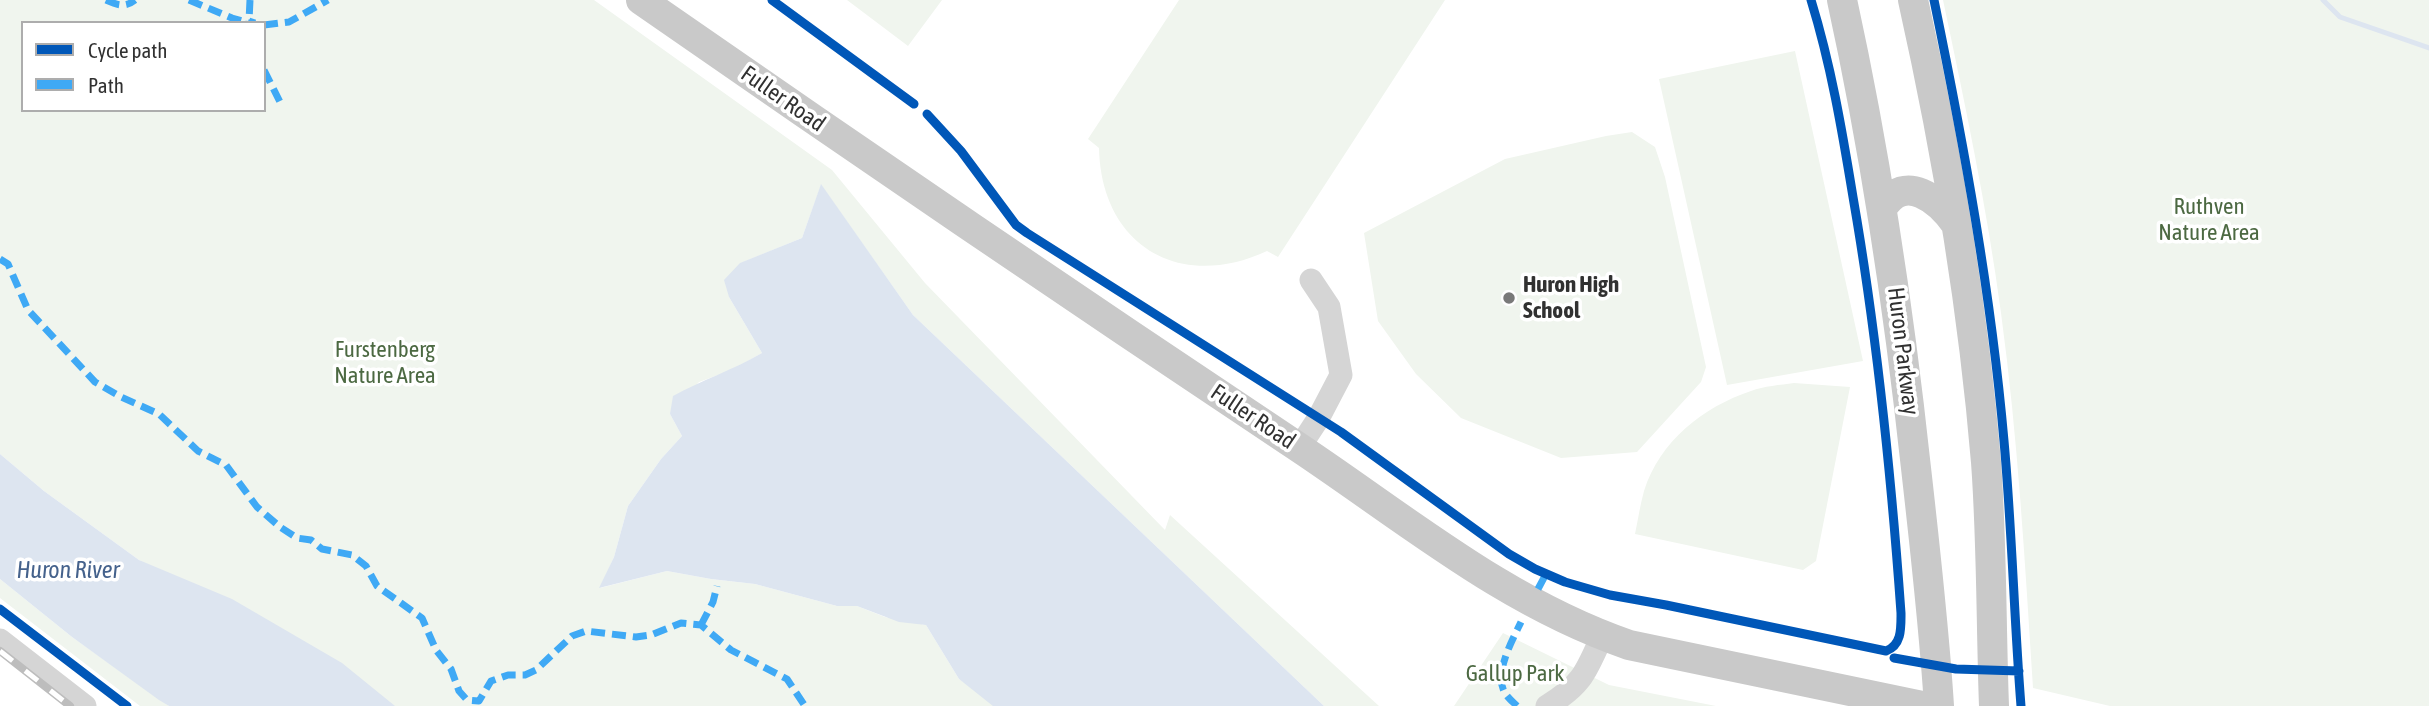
<!DOCTYPE html>
<style>
body{margin:0}
#map{position:relative;width:2429px;height:706px;overflow:hidden;background:#fff;font-family:"Asap Condensed",sans-serif}
canvas{display:block}
.legend{position:absolute;left:21px;top:21px;width:245px;height:91px;box-sizing:border-box;background:#fff;border:2px solid #adadad;margin:0;padding:9px 12px;list-style:none;font-size:21px;color:#313131}
.legend li{display:flex;align-items:center;gap:14px;height:35px}
.legend b{width:35px;border:2px solid #adadad}
</style>
<div id="map">
<canvas width="2429" height="706"></canvas>
<ul class="legend">
<li><b style="height:9px;background:#0057b8"></b>Cycle path</li>
<li><b style="height:9px;background:#3fa9f5"></b>Path</li>
</ul>
</div>
<script>
const c = document.querySelector('canvas').getContext('2d');
c.lineJoin = 'round';
function paint(path, color) {
  c.fillStyle = color;
  c.fill(path, 'evenodd');
}
function stroke(path, color, width, dash) {
  c.strokeStyle = color;
  c.lineWidth = width;
  c.lineCap = dash ? 'butt' : 'round';
  c.setLineDash(dash || []);
  c.stroke(path);
}
function label(font, color, halo, rows, align = 'center') {
  c.font = font + ' "Asap Condensed",sans-serif';
  c.lineWidth = 7;
  c.setLineDash([]);
  c.textBaseline = 'middle';
  c.strokeStyle = halo;
  c.fillStyle = color;
  for (const [text, x, y, turn = 0] of rows) {
    c.save();
    c.translate(x, y);
    c.rotate((+turn || 0) * Math.PI / 180);
    c.textAlign = isNaN(turn) ? turn : align;
    if (halo) c.strokeText(text, 0, 0);
    c.fillText(text, 0, 0);
    c.restore();
  }
}
paint(new Path2D(`
 M0,0H594L832,170L925,283L1165,530L1170,515L1379,706H1324L913,315L821,185L802,238L741,263L729,297L762,353L732,370L699,382L670,414L682,436L661,459L628,506L614,557L600,588L667,571L711,579L755,584L837,606H857L885,617L926,625L959,679L999,706H394L139,560L44,491L0,454ZM23,23H264V110H23Z
 M847,0H942L908,46Z
 M1179,0H1445L1278,257L1267,251C1179,292 1101,245 1099,148L1088,139Z
 M1943,0H2429V706H2110L2033,688C2025,563 2018,438 2001,313C1987,208 1965,104 1943,0Z
 M1795,51L1863,361L1727,385L1659,79Z
 M1632,132L1655,147L1665,177L1706,367L1701,382L1637,452L1561,458L1461,418L1416,374L1378,321L1364,233L1505,159L1606,136Z
 M1794,383L1850,387L1816,561L1803,570L1635,534C1638,520 1640,505 1644,491C1660,441 1703,407 1751,391C1764,386 1780,385 1794,383Z
 M0,579L72,637L169,706H140L0,598Z
 M1503,633L1609,685L1716,706H1454Z`), '#f0f5ee');
paint(new Path2D(`
 M821,184L913,315L1324,706H993L959,679L926,625L899,622L857,606H837L755,584L711,579L667,571L599,588L614,557L628,506L661,459L682,436L670,414L673,396C702,380 733,370 762,353L729,297L724,280L740,263L802,238Z
 M0,454L44,491L139,560L232,599L342,663L395,706H169L159,700L72,637L0,579Z`), '#dde5f0');
stroke(new Path2D(`
 M2323,0L2340,17L2429,48`), '#dde5f0', 5);
stroke(new Path2D(`
 M1299,448L1318,419L1341,375L1329,307L1311,280
 M0,640L85,706
 M1547,706C1582,685 1586,672 1602,636`), '#d5d5d5', 23);
stroke(new Path2D(`
 M641,0C855,149 1071,296 1289,441C1400,514 1501,601 1629,645L1922,706
 M1842,0C1876,155 1899,310 1916,468C1925,547 1934,626 1939,706
 M1913,0C1947,152 1973,307 1986,462C1992,543 1991,625 1994,706
 M1883,207C1905,172 1939,200 1956,224`), '#c9c9c9', 30);
const rail = new Path2D(`
 M0,651L70,706`);
stroke(rail, '#bdbdbd', 8);
stroke(rail, '#fff', 5, [16]);
stroke(new Path2D(`
 M106,0C117,5 125,8 135,0
 M189,0L232,18L249,23
 M250,0L249,21L255,23
 M264,25L289,22L328,0
 M264,70L282,106
 M0,259L8,264L28,310L95,382L121,397L159,414L198,451L226,465L257,507L280,527L297,538L311,540L322,549L352,555L366,566L377,586L422,618L436,650L451,669L459,691L467,700L479,701L491,681L508,675H525L536,670L572,636L586,631L636,637L651,635L681,623L701,625L731,650L787,679L805,706
 M1538,589L1546,574
 M701,625L713,602L717,586
 M1517,706C1513,702 1508,698 1505,693C1493,674 1513,639 1521,622`), '#3fa9f5', 7, [14, 7]);
stroke(new Path2D(`
 M772,0L914,104
 M1934,0C1964,146 1991,292 2004,441C2012,529 2014,618 2021,706
 M927,114L961,151L1016,225L1027,233L1341,432L1509,554L1535,569L1565,582L1610,595L1666,605L1886,651C1902,645 1901,628 1901,613C1891,472 1877,335 1853,197C1842,130 1831,65 1811,0
 M0,609L127,706
 M1894,658L1956,669L2019,671`), '#0057b8', 9);
for (const [x, y, r, color] of [
 [1509,298,7,"#797979"]
]) {
  const dot = new Path2D();
  dot.arc(x, y, r, 0, 2 * Math.PI);
  c.fillStyle = color;
  c.fill(dot);
  stroke(dot, '#fff', 2.5);
}
label('23px', '#313131', '#fff', [
 ["Fuller Road",783,99,35],
 ["Huron Parkway",1903,351,83],
 ["Fuller Road",1253,417,34]
]);
label('23px', '#4c6942', '#fff', [
 ["Ruthven",2209,207],
 ["Nature Area",2209,233],
 ["Furstenberg",385,350],
 ["Nature Area",385,376],
 ["Gallup Park",1515,674]
]);
label('bold 23px', '#313131', '#fff', [
 ["Huron High",1523,285],
 ["School",1523,311]
], 'left');
label('italic 24px', '#45628c', '#fff', [
 ["Huron River",68,570]
]);
</script>
